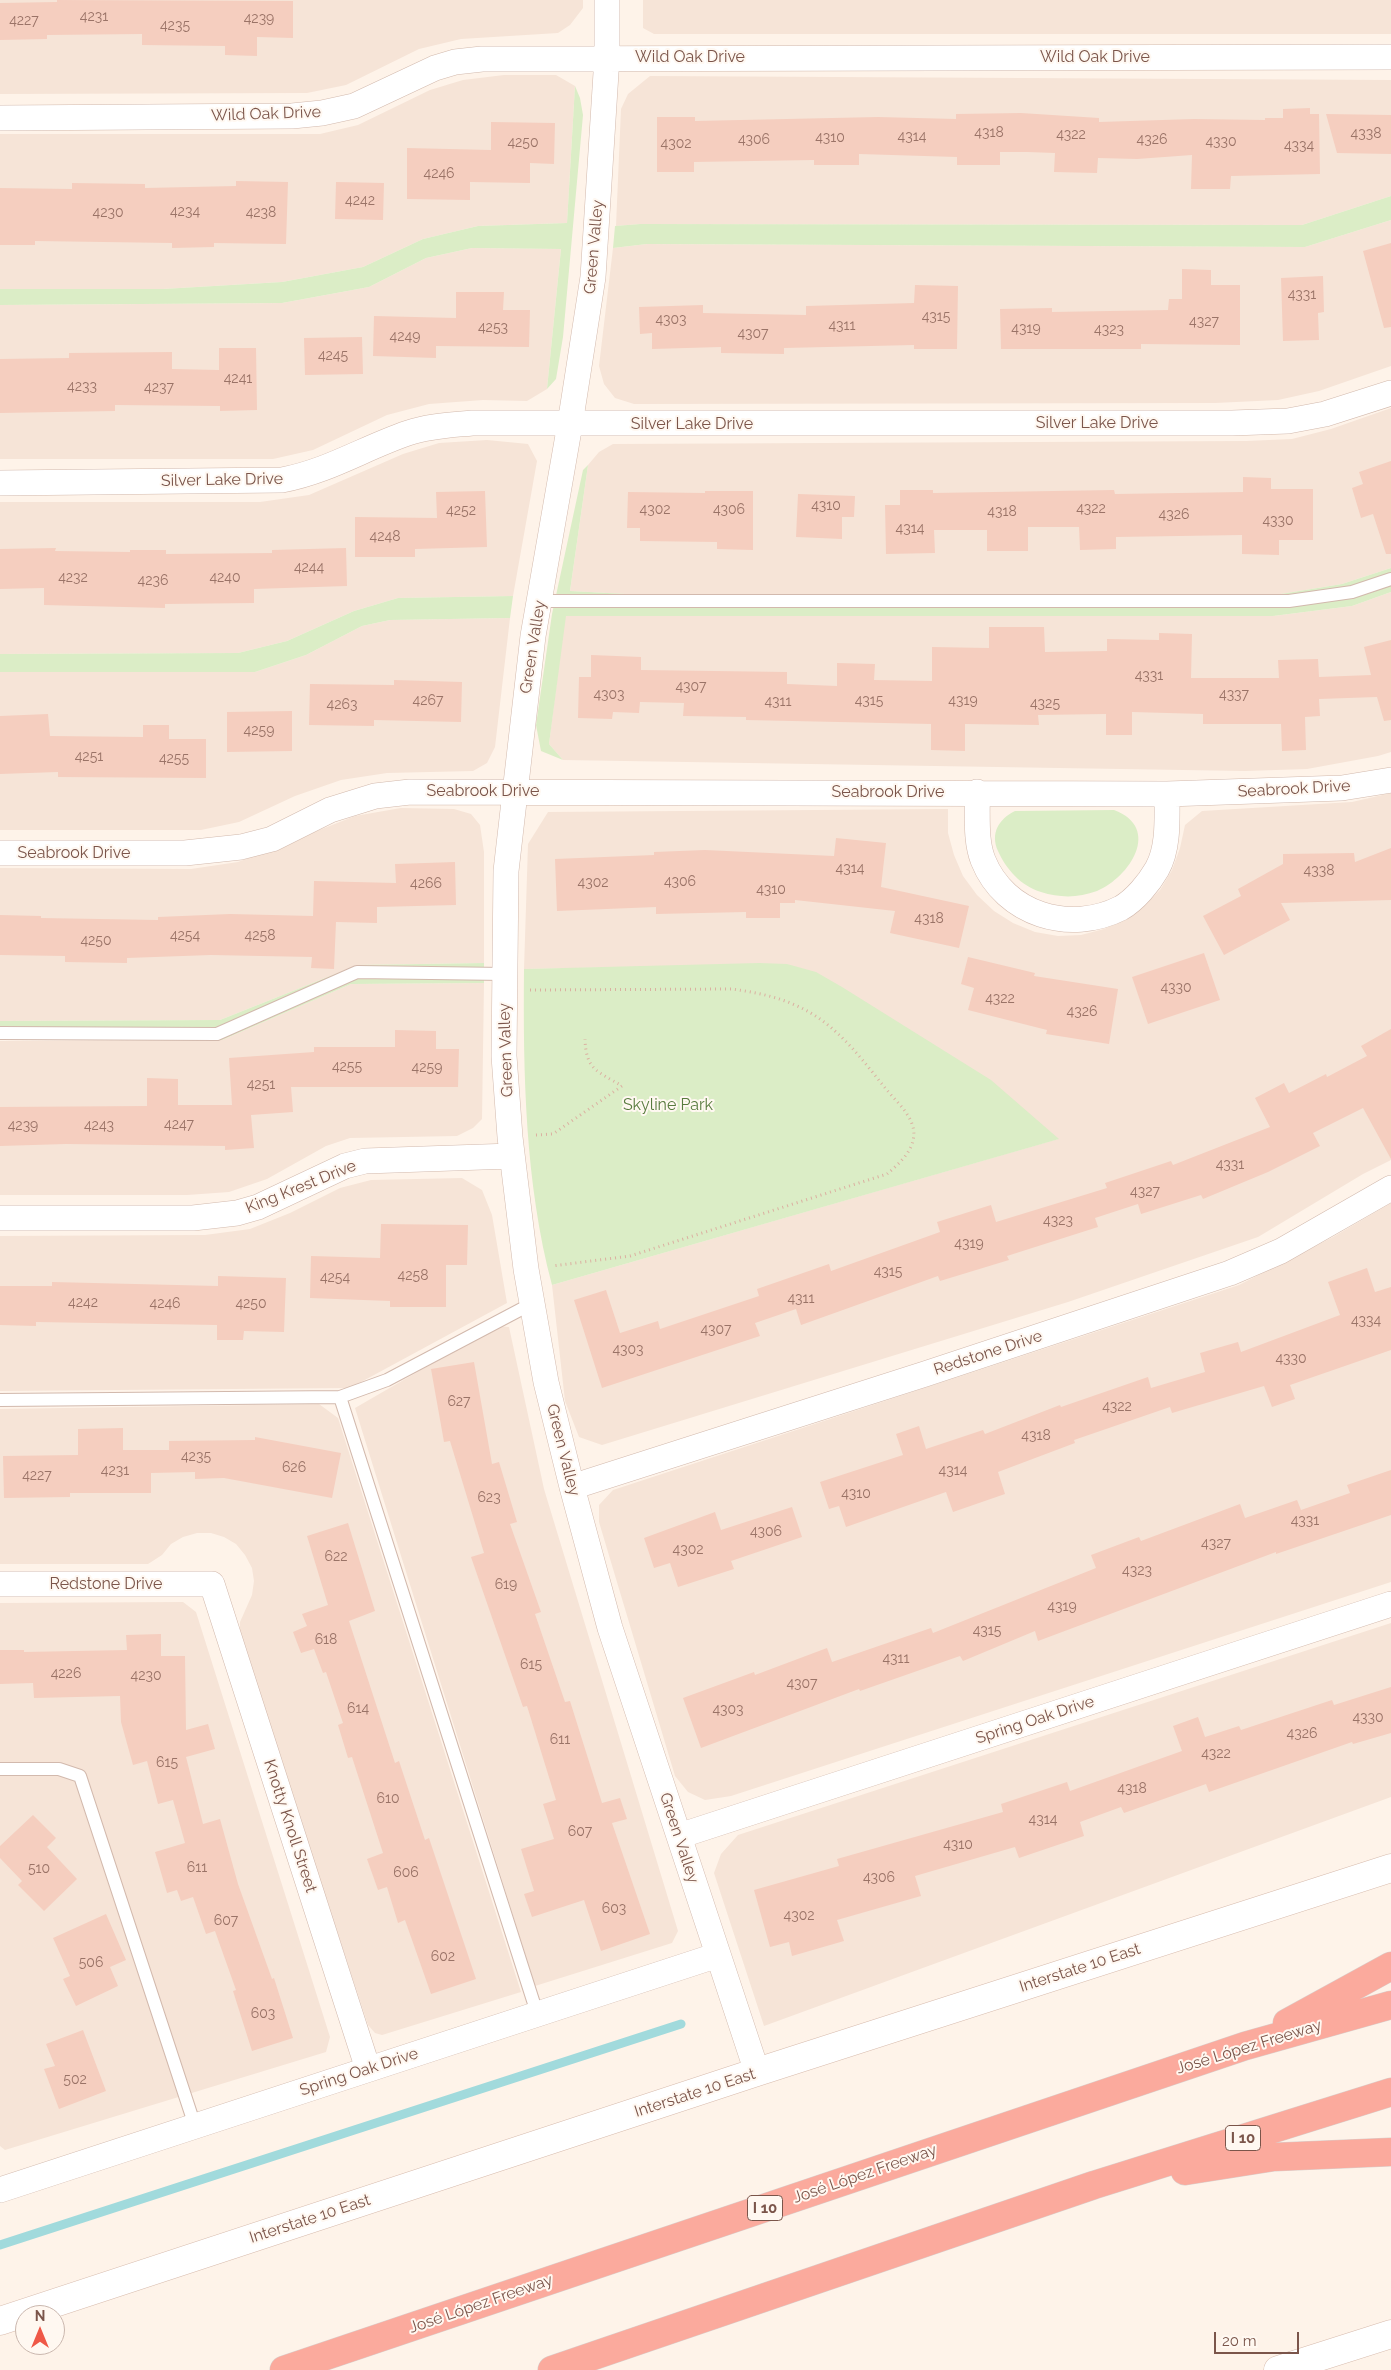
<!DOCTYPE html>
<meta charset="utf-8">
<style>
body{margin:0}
#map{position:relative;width:1391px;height:2370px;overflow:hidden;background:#fef3e9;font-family:Raleway,sans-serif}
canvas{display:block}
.north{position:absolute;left:15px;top:2305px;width:50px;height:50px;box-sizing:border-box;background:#fff8f1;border:1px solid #cab7ae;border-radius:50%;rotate:0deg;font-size:14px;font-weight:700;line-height:20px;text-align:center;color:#7b554a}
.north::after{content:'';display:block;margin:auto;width:18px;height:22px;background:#ef5847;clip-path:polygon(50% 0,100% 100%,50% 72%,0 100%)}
.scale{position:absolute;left:1214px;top:2332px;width:85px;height:22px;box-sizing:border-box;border:2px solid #7b554a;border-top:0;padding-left:6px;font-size:15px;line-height:18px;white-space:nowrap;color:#7b554a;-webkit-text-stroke:4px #fff8f1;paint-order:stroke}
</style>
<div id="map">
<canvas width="1391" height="2370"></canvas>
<div class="north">N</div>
<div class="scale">20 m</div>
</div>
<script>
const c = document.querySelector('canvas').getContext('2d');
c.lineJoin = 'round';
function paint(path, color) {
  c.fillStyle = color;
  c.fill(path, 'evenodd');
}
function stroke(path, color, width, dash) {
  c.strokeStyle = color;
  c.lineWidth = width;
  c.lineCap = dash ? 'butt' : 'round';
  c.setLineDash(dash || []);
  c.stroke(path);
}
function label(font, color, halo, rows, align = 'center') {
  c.font = font + ' Raleway,sans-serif';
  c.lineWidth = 4;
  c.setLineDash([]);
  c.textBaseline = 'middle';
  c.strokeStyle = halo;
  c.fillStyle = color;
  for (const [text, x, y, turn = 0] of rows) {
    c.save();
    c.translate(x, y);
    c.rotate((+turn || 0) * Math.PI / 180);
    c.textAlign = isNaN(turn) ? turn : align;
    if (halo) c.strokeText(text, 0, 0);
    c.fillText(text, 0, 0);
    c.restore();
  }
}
paint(new Path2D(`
 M0,0H583V8L570,25L558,33L461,39L419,49L346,85L307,93L0,94Z
 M643,0H1391V34H654L643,28Z
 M504,75H556L575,86L567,223L478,226L423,239L363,267L282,282L163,289H0V134H320L358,125L430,90L463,80Z
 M650,76L1391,80V196L1302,225L640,224L616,226L621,109L628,94Z
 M1391,220V366L1319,391L1278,400L1215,403L634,404L615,398L604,384L599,366L613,248L647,244L1305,247Z
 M472,248L561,249L547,389L527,401L483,400L429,404L387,415L313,450L273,459H0V305L282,303L369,287L426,258Z
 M1391,408V568L1342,584L1281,594L663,596L570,591L588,465L599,452L613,444L1246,441L1292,439L1331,429Z
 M487,440L528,444L537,461L513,596L398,598L354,611L287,641L238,653L0,654V502H260L309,495L403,454L439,443Z
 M1391,592V752L1378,756L1307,769L1245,771L563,760L549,744L565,616H1273L1352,606Z
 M510,618L495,747L487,763L473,771L387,773L341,780L295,796L239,822L201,830H0V672H255L306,655L362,626L390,620Z
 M1391,793V1160L1363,1174L1258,1237L1068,1302L602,1445L579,1437L565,1401L552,1285L1058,1139L787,964L524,969L528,844L548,812L948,809V833L954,855L963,876L977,895L994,911L1013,923L1035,932L1058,936L1081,935L1104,929L1125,920L1144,906L1160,890L1172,870L1180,848L1185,825L1202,811L1352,802Z
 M401,808L454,809L471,814L480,825L484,852V963L358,965L220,1020L0,1021V868L191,869L238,862L355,816Z
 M484,983L482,1119L473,1128L457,1136L350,1138L326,1146L267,1179L229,1192L187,1195H0V1041L222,1040L351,984Z
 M462,1178L482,1190L492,1215L507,1303L350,1388L0,1391V1236L205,1235L250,1229L290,1213L340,1188L371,1180Z
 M1391,1203V1582L731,1796L705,1800L688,1792L675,1776L599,1522V1505L613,1490L1239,1285L1333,1237Z
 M497,1326L509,1327L544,1489L678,1931L672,1943L535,1986L355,1408Z
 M319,1404L338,1418L521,1992L382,2035L375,2033L368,2025L240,1639V1622L252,1595L254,1581L252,1568L245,1555L236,1544L224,1537L211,1533H197L183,1537L171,1544L162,1555L148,1564H0V1409Z
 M183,1602L196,1612L330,2037L326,2052L5,2150L0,2146V1603Z
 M1391,1623V1797L764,2026L714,1873L721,1854L738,1835Z`), '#f6e4d7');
paint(new Path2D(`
 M575,86L580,98L583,115L563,337L556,379L547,389L561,249L472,248L426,258L369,287L282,303L0,305V289H163L282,282L363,267L423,239L478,226L567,223Z
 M1391,196V220L1305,247L647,244L613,248L615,226L640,224L1302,225Z
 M588,465L570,591L663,596L1281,594L1342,584L1391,568V592L1352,606L1273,616H566L549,744L563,760L541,751L536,725L552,614L583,470Z
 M513,596L510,618L390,620L362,626L306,655L255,672H0V654L238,653L287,641L354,611L398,598Z
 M1114,810C1162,828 1130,877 1097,891C1078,898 1060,898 1041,892C1021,886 1006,869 998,851C990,833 999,819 1015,811Z
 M484,963V983L351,984L222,1040H0V1021L220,1020L358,965Z
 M759,963L787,964L816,972L842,987L991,1080L1059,1139L552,1285C525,1183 523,1074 524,969Z`), '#dbedc6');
stroke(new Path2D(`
 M0,2245L681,2024`), '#a1dadc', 9);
paint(new Path2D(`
 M57,0L293,1V38L257,37V56L225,55V46L142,45V34L47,35V39L0,40V3L57,2Z
 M1310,108V114H1319L1320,174L1231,176L1230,189H1191L1192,155L1137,159L1098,158L1097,173L1054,172L1055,153L1027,152H1000V165H957V157L859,154V165H814V160L694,162V172H657V117H695V121L878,117L956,119V114L1021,113L1099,118V122L1194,119L1265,120V118H1283V109Z
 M1326,114L1391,115V154L1337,153Z
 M491,122L555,123L554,164L530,163V183L470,182V200L407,199V148L491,150Z
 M236,181L288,182L286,244L214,243V247L172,248V243L35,241V245H0V188L72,189V183L145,184V188L236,186Z
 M336,182L384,183L383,220L335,219Z
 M1391,243V327L1384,328L1363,251Z
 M1182,269L1211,270V285H1240V345L1141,344V349H1001L1000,309L1052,308V312L1168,310L1169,299H1182Z
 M1323,276L1324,312L1318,313L1319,340L1283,341L1281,278Z
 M915,285L958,286L957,349H914V345L784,348V354L721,353V347L652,349V333L640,334L639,307L703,305V313L806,315V306L914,303Z
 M456,292H504L503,310H530L529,347L436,346V358L373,356L374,316L456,318Z
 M362,337L363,374L305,375L304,338Z
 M219,348H256L257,410L220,411V406L115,405V411L0,413V359L69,358V353L172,352V369L219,370Z
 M1391,461V554H1386L1373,514L1361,518L1352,488L1363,484L1359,472Z
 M1243,477L1271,478V489H1313V540H1279V555L1242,554V535L1116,537V549L1080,550L1079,527H1028V551H987V530H934L935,553L886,554L885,505H900V490H933V493L1114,490L1115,494L1243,492Z
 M485,491L487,547L415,549V557H355V517L437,518L436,492Z
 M705,491H753V550L717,549V542L640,541V528H627L628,492L705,493Z
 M798,494L855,496L854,517H842V539L796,537Z
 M56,548L55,551L130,552V550H166V554L272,553V550L346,548L347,586L254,589V603L165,604V608L44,605V588L0,589V549Z
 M989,627H1044L1045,652L1107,651V639L1159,640V633L1192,634L1191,678H1279L1278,660L1318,659L1319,677L1371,675L1364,647L1391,640V720L1384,721L1377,697L1319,699L1320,716L1305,717L1306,750L1282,751L1281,724H1203V714L1132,712V735H1106V714L1038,715L1039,725L965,724V751L931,750V724L746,720V717L683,716L684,703L640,702L639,713L613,712L612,719L578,718L579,677H591V655L641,657V670L787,672V684L837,686V663L875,664L874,680L932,681V647L989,648Z
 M394,680L462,682L461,722L374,720V726L309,725L310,684L394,685Z
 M292,711V751L227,752V712Z
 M48,714L50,736L143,737V725H169V739H206V778L58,777V772L0,774V716Z
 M836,838L886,843L881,887L969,906L959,948L890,933L895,911L795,900V903H780V918H746V912L656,914V907L557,911L555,859L654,855V852L705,850L834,856Z
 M1391,848V900L1281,903L1290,920L1224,955L1203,916L1241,896L1238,889L1283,864V854L1354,853L1355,862Z
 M455,862L456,905L377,907V923L336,922L334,969L311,968L312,957L211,955L127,958V963L65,962V956L0,955V915L41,916V918L158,920V917L230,914L313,916L314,881L396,883L395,864Z
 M1204,953L1220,1000L1148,1024L1132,977Z
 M968,957L1035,973L1034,976L1118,989L1109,1044L1046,1034L1047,1030L968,1010L974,988L961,984Z
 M1391,1029V1159L1363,1108L1313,1133L1320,1146L1268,1172L1203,1199L1201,1195L1141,1214L1138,1204L1095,1218L1098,1227L1007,1256L1009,1260L940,1281L938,1276L801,1325L796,1309L755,1323L760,1336L602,1388L574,1300L606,1290L620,1333L658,1321L660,1329L759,1296L757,1289L829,1264L831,1271L940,1232L937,1222L991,1205L996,1222L1107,1188L1105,1183L1171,1161L1173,1165L1270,1127L1255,1098L1284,1083L1289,1093L1326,1074L1327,1077L1367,1056L1361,1046Z
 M395,1030L436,1031V1049H459L458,1087H291L293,1112L251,1115L254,1148L225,1150V1146L66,1144L0,1146V1107L147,1106V1078L178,1079V1105H232L229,1058L314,1052V1047H395Z
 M381,1224L468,1225L467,1265H446V1307H390V1301L310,1298L311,1256L380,1258Z
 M1367,1268L1375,1292L1391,1287V1350L1290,1385L1295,1399L1272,1407L1264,1386L1172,1413L1170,1407L1074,1440L1075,1443L998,1472L1005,1494L953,1512L946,1492L846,1527L839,1506L829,1509L820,1482L903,1455L896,1434L919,1426L926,1449L983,1430L985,1434L1060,1405L1061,1407L1148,1377L1151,1388L1205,1372L1200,1353L1238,1342L1241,1352L1340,1315L1328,1282Z
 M218,1276L286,1278L284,1332L244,1331L243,1340H217V1325L36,1322V1326L0,1325V1286H52V1282L218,1286Z
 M474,1362L492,1464L499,1462L517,1522L510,1524L541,1612L535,1614L565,1702L570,1701L602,1803L620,1798L627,1819L612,1823L650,1934L601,1951L584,1900L532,1917L524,1894L534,1891L521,1849L554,1839L543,1804L556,1800L527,1706L523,1707L471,1557L484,1553L450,1441L444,1442L431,1369Z
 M123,1428V1450H169V1441L255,1440V1437L341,1453L332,1498L224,1478L195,1479V1472L151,1473V1493H70V1497L4,1498L3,1456L78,1455V1429Z
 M1391,1470V1515L1276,1554V1552L1038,1641L1035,1631L963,1661L960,1656L860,1691L859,1689L701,1748L683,1698L754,1672L755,1675L827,1648L832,1662L931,1628L933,1633L1096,1568L1091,1555L1139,1537L1141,1541L1240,1504L1245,1518L1297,1500L1301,1510L1350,1493L1347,1485Z
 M792,1507L802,1537L731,1561L734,1569L678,1587L670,1563L654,1568L644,1538L715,1512L721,1530Z
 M348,1523L375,1611L349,1621L395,1763L399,1761L425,1840L429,1838L476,1979L431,1994L405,1920L398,1923L387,1887L378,1890L367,1859L383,1853L352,1757L348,1758L338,1725L343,1723L326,1672L323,1673L314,1649L301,1653L293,1632L307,1626L302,1614L328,1605L307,1536Z
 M161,1634V1656H185L186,1730L208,1724L215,1749L186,1757L203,1824L220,1819L238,1884L272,1979L274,1978L293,2038L252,2051L233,1991L236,1990L215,1931L206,1934L193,1897L181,1901L177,1890L167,1893L155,1852L185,1843L173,1800L158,1804L147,1761L133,1765L121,1722L120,1696L34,1698L33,1683L0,1684V1650H24V1652L127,1650L126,1635Z
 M1391,1687V1733L1353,1744L1352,1742L1209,1792L1206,1784L1124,1813L1121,1807L1080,1822L1084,1836L1019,1858L1015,1847L915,1876L921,1896L837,1920L844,1941L792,1956L789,1942L770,1947L754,1890L839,1866L837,1859L1003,1812L1001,1804L1067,1782L1070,1791L1182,1751L1173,1726L1198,1717L1205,1737L1239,1726L1241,1730L1332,1700L1334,1705Z
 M33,1815L56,1838L47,1847L77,1879L44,1911L18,1885L22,1881L0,1858V1846Z
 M106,1914L126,1960L110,1967L118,1986L76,2006L63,1979L70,1976L53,1938Z
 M83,2030L106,2091L59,2109L44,2069L55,2066L46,2044Z`), '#f5cebf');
const service = new Path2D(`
 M541,601H1289L1352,592L1391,579
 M0,1033L217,1034L357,972L505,974
 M340,1397L537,2013
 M0,1400L340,1397L387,1380L533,1303
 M0,1769H59L80,1776L195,2126`);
const minor = new Path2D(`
 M607,0V57L593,277L570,424L533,636L506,871L504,1056L510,1137L526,1269L546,1382L572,1487L610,1628L757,2072
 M0,118L292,116L322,113L354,106L435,68L455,62L482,59L1391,57
 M0,483L282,480C329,471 364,448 408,433C428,426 451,425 472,423H1232L1288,421L1325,414L1391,393
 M977,792C978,814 975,840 983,860C1005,915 1070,934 1121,908C1135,900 1149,883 1157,869C1169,848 1167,818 1167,794
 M0,853H185L241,847L272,839L330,810L375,796L410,792L1167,794L1342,788L1391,780
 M0,1218H193L237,1213L258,1207L345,1166L365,1161L512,1156
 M572,1487L925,1374L1230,1273L1281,1251L1391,1188
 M0,1584H212L368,2069
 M679,1836L1391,1604
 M0,2190L718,1955`);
const secondary = new Path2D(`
 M0,2321L757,2072L1391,1868
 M1278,2370L1391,2334`);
const motorway = new Path2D(`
 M1287,2023L1391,1966
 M1185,2171L1274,2157L1391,2152
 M284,2370L1245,2046L1391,2005
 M552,2370L1094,2185L1391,2092`);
stroke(service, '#d2b9ad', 14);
stroke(minor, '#d2b9ad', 26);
stroke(secondary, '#d7bbad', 29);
stroke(motorway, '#dacfcc', 29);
stroke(new Path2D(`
 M530,990L732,989C753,992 775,996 795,1005C835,1022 860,1057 886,1089C895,1100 909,1112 913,1127C918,1147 900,1163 887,1174L630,1256L552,1266
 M536,1135L553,1134L622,1086C597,1071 586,1070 585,1039`), '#dbb0a1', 3, [1, 4]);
stroke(service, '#fff', 12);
stroke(minor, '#fff', 25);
stroke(secondary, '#fff', 28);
stroke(motorway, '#fbaa9d', 28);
label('14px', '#9a7367', null, [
 ["4231",94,17],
 ["4239",259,19],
 ["4227",24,21],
 ["4235",175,26],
 ["4318",989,133],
 ["4338",1366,134],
 ["4322",1071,135],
 ["4314",912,137],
 ["4310",830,138],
 ["4306",754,140],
 ["4326",1152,140],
 ["4330",1221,142],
 ["4250",523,143],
 ["4302",676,144],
 ["4334",1299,146],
 ["4246",439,174],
 ["4242",360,201],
 ["4234",185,212],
 ["4230",108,213],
 ["4238",261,213],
 ["4331",1302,295],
 ["4315",936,317],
 ["4303",671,320],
 ["4327",1204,322],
 ["4311",842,326],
 ["4253",493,328],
 ["4319",1026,329],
 ["4323",1109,330],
 ["4307",753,334],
 ["4249",405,337],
 ["4245",333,356],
 ["4241",238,379],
 ["4233",82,387],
 ["4237",159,388],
 ["4310",826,506],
 ["4322",1091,509],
 ["4302",655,510],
 ["4306",729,510],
 ["4252",461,511],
 ["4318",1002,512],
 ["4326",1174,515],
 ["4330",1278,521],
 ["4314",910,529],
 ["4248",385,537],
 ["4244",309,568],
 ["4232",73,578],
 ["4240",225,578],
 ["4236",153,581],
 ["4331",1149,676],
 ["4307",691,687],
 ["4303",609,695],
 ["4337",1234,695],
 ["4267",428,701],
 ["4315",869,701],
 ["4319",963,701],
 ["4311",778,702],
 ["4325",1045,704],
 ["4263",342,705],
 ["4259",259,731],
 ["4251",89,757],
 ["4255",174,759],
 ["4314",850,869],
 ["4338",1319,871],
 ["4306",680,882],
 ["4302",593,883],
 ["4266",426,884],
 ["4310",771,890],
 ["4318",929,919],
 ["4254",185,936],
 ["4258",260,936],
 ["4250",96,941],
 ["4330",1176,988],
 ["4322",1000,999],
 ["4326",1082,1012],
 ["4255",347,1067],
 ["4259",427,1068],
 ["4251",261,1085],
 ["4247",179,1125],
 ["4239",23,1126],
 ["4243",99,1126],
 ["4331",1230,1165],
 ["4327",1145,1192],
 ["4323",1058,1221],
 ["4319",969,1244],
 ["4315",888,1272],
 ["4258",413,1276],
 ["4254",335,1278],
 ["4311",801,1299],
 ["4242",83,1303],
 ["4246",165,1304],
 ["4250",251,1304],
 ["4334",1366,1321],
 ["4307",716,1330],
 ["4303",628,1350],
 ["4330",1291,1359],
 ["627",459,1402],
 ["4322",1117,1407],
 ["4318",1036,1436],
 ["4235",196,1457],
 ["626",294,1468],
 ["4231",115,1471],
 ["4314",953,1471],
 ["4227",37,1476],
 ["4310",856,1494],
 ["623",489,1498],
 ["4331",1305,1521],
 ["4306",766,1532],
 ["4327",1216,1544],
 ["4302",688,1550],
 ["622",336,1557],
 ["4323",1137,1571],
 ["619",506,1585],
 ["4319",1062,1607],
 ["4315",987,1631],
 ["618",326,1640],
 ["4311",896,1659],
 ["615",531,1665],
 ["4226",66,1674],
 ["4230",146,1676],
 ["4307",802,1684],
 ["614",358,1709],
 ["4303",728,1710],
 ["4330",1368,1718],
 ["4326",1302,1734],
 ["611",560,1740],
 ["4322",1216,1754],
 ["615",167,1763],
 ["4318",1132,1789],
 ["610",388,1799],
 ["4314",1043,1820],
 ["607",580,1832],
 ["4310",958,1845],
 ["611",197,1868],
 ["510",39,1869],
 ["606",406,1873],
 ["4306",879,1878],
 ["603",614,1909],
 ["4302",799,1916],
 ["607",226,1921],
 ["602",443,1957],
 ["506",91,1963],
 ["603",263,2014],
 ["502",75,2080]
]);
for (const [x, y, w] of [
 [1243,2138,35],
 [765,2208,35]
]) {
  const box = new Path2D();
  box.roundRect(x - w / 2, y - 12.5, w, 25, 4);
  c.fillStyle = '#fff8f1';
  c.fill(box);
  stroke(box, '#7b554a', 1);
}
label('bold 15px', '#7b554a', null, [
 ["I 10",1243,2138],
 ["I 10",765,2208]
]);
label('16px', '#7b554a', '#fff8f1', [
 ["Wild Oak Drive",690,57],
 ["Wild Oak Drive",1095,57],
 ["Wild Oak Drive",266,114,-2],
 ["Green Valley",594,247,-85],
 ["Silver Lake Drive",1097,423],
 ["Silver Lake Drive",692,424],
 ["Silver Lake Drive",222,480,-1],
 ["Green Valley",533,647,-81],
 ["Seabrook Drive",1294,789,-3],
 ["Seabrook Drive",483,791],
 ["Seabrook Drive",888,792],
 ["Seabrook Drive",74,853],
 ["Green Valley",506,1050,-92],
 ["King Krest Drive",301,1187,-22],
 ["Redstone Drive",988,1353,-18],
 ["Green Valley",563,1450,76],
 ["Redstone Drive",106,1584],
 ["Spring Oak Drive",1035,1720,-18],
 ["Knotty Knoll Street",290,1826,72],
 ["Green Valley",679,1838,72],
 ["Interstate 10 East",1080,1968,-18],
 ["José López Freeway",1249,2047,-17],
 ["Spring Oak Drive",359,2072,-18],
 ["Interstate 10 East",695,2093,-18],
 ["José López Freeway",865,2174,-19],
 ["Interstate 10 East",310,2219,-18],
 ["José López Freeway",481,2304,-19]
]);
label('16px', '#587b3e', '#fff8f1', [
 ["Skyline Park",668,1105]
]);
</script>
